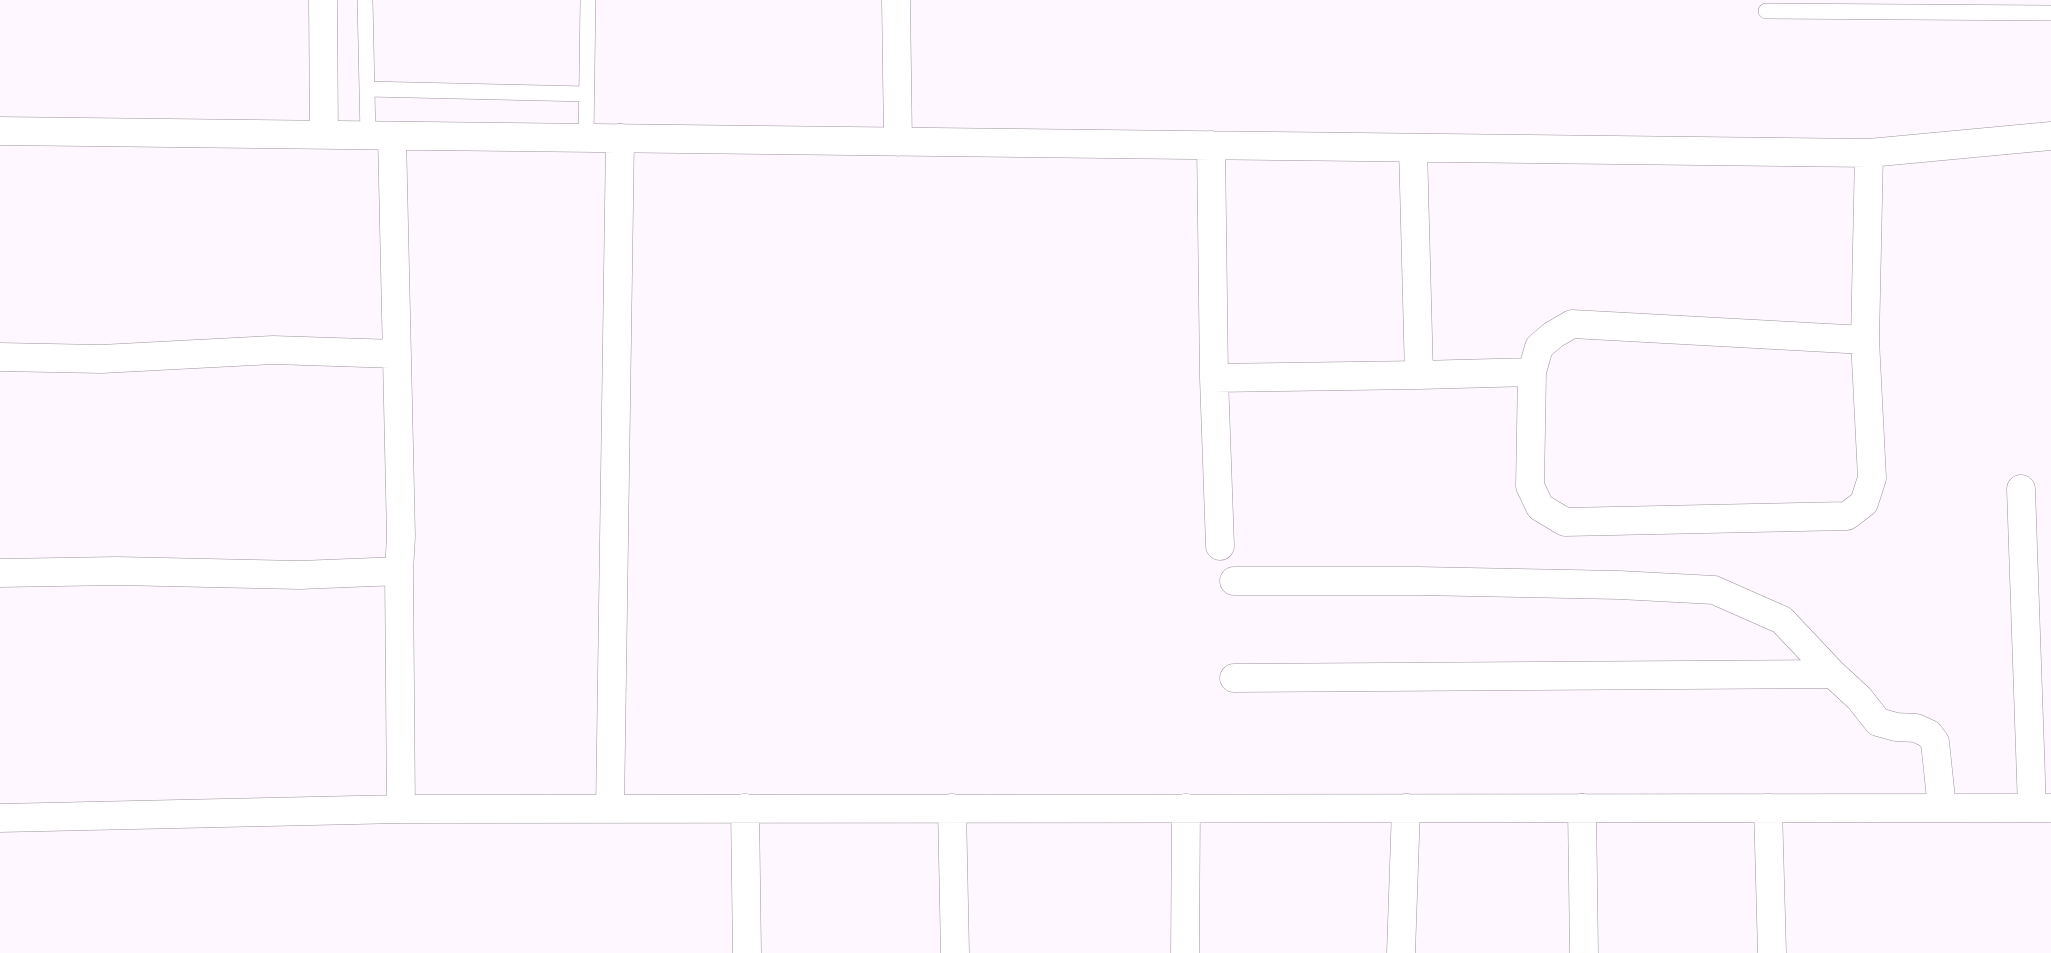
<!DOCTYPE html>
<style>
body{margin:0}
canvas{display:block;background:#fff7ff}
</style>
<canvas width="2051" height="953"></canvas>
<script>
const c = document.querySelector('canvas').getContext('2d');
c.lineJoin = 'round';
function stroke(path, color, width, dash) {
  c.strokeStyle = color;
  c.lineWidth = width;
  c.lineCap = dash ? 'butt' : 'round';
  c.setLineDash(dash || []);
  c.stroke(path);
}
const service = new Path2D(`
 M365,0L368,136
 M1766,11L2051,13
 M367,89L587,94
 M586,138L588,0`);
const minor = new Path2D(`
 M323,0L324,135
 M896,0L898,142
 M0,131L1869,153L2051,136
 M392,136L401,536L399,571L401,809
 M1211,145L1214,378L1220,546
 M1413,148L1419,375L1532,372
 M1865,340L1572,324L1553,335L1539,347L1532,372L1530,486L1540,507L1565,522L1847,516L1864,503L1872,478L1865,340L1869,153
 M0,357L101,359L273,350L397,354
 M1214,378L1419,375
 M2021,489L2032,808
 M0,573L117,571L300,575L399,571
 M1234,581H1419L1619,585L1714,590L1782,620L1833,674L1859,698L1878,722L1896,727L1916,728L1929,734L1935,742L1942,808
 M1234,678L1833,674
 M745,808L747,953
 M952,808L955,953
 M1582,808L1584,953
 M1768,808L1772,953
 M610,809L620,138
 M0,818L401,809L2051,808
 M1185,953L1186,808
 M1401,953L1406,808`);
stroke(service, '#9c959c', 16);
stroke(minor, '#9c959c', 29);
stroke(service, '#fff', 15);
stroke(minor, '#fff', 28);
</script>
